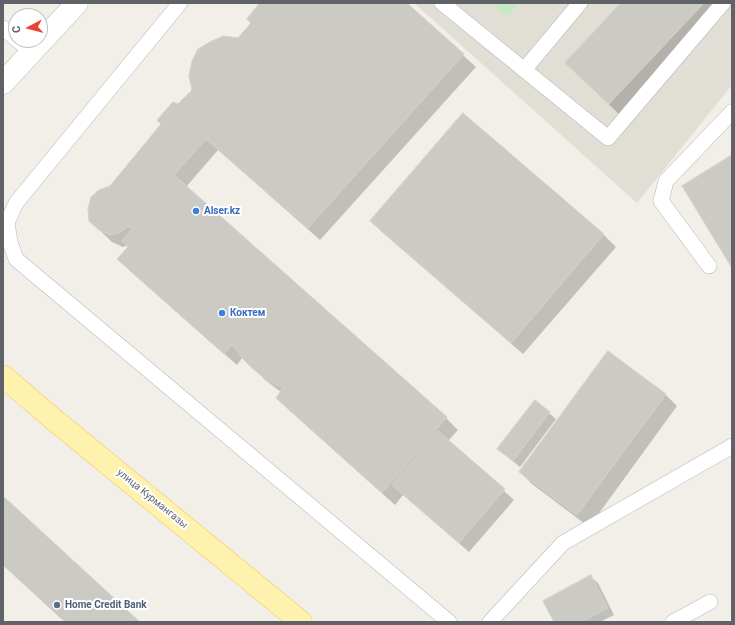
<!DOCTYPE html>
<meta charset="utf-8">
<style>
body{margin:0}
#map{position:relative;width:735px;height:625px;overflow:hidden;background:#f1efe8;font-family:Roboto,sans-serif}
canvas{display:block}
.frame{position:absolute;inset:0;border:4px solid #5f6368;pointer-events:none}
.north{position:absolute;left:8px;top:8px;width:40px;height:40px;box-sizing:border-box;background:#fff;border:1px solid #bfc1c3;border-radius:50%;rotate:263deg;font-size:11px;font-weight:700;line-height:16px;text-align:center;color:#5f6368}
.north::after{content:'';display:block;margin:auto;width:14px;height:18px;background:#ea4335;clip-path:polygon(50% 0,100% 100%,50% 72%,0 100%)}
</style>
<div id="map">
<canvas width="735" height="625"></canvas>
<div class="frame"></div>
<div class="north">С</div>
</div>
<script>
const c = document.querySelector('canvas').getContext('2d');
c.lineJoin = 'round';
function paint(path, color) {
  c.fillStyle = color;
  c.fill(path, 'evenodd');
}
function stroke(path, color, width, dash) {
  c.strokeStyle = color;
  c.lineWidth = width;
  c.lineCap = dash ? 'butt' : 'round';
  c.setLineDash(dash || []);
  c.stroke(path);
}
function label(font, color, halo, rows, align = 'center') {
  c.font = font + ' Roboto,sans-serif';
  c.lineWidth = 4;
  c.setLineDash([]);
  c.textBaseline = 'middle';
  c.strokeStyle = halo;
  c.fillStyle = color;
  for (const [text, x, y, turn = 0] of rows) {
    c.save();
    c.translate(x, y);
    c.rotate((+turn || 0) * Math.PI / 180);
    c.textAlign = isNaN(turn) ? turn : align;
    if (halo) c.strokeText(text, 0, 0);
    c.fillText(text, 0, 0);
    c.restore();
  }
}
paint(new Path2D(`
 M414,3H732V85L637,203Z`), '#e1ded6');
paint(new Path2D(`
 M492,3H519L507,17Z`), '#c5e8c5');
paint(new Path2D(`
 M261,3H265L269,6L271,3H406L476,67L320,240L218,150L186,187L446,418L458,430L448,441L514,500L469,552L403,495L395,505L289,410L277,398L281,392L265,380L243,357L237,365L130,271L118,259L129,247L128,245L123,247L112,242L90,221L111,187L178,105L193,91L252,23Z
 M622,3H727L621,116L578,75Z
 M463,114L604,235L616,247L523,354L383,233L371,221Z
 M665,394L677,406L589,527L532,484L520,472Z
 M535,401L556,419L520,467L505,455Z
 M3,498L139,622H65L3,565Z
 M591,577L598,583L614,615L600,622H555Z`), '#0003');
const building = new Path2D(`
 M260,3H267L269,4L270,3H407L464,54L308,228L206,139L174,175L447,417L382,493L276,398L283,388L267,380L252,368L241,357L232,344L224,354L117,259L128,247L122,241L132,229L129,226L119,233L110,235L99,230L89,221L88,209L91,197L99,190L110,186L161,124L157,120L173,102L178,104L192,90L189,76L192,61L198,49L210,42L223,36L238,38L251,23L247,19Z
 M621,3H704L609,104L565,63Z
 M463,113L604,234L511,343L370,221Z
 M732,155V268L682,186Z
 M608,351L666,394L577,515L519,472Z
 M535,400L550,412L513,461L497,449Z
 M438,431L505,489L459,543L392,485Z
 M3,496L140,622H65L3,565Z
 M591,575L608,608L581,622H554L543,601Z`);
paint(building, '#cccac5');
stroke(building, '#d6d1c6', 1);
const service = new Path2D(`
 M180,3L16,203L7,223L10,242L16,259L449,622
 M442,3L608,138L723,3
 M3,28L16,39
 M17,40L32,52
 M524,70L580,3
 M709,266L661,201L666,181L732,112
 M490,622L563,543L732,446
 M673,622L710,602`);
const tertiary = new Path2D(`
 M3,83L77,3`);
const primary = new Path2D(`
 M3,376L52,418L301,622`);
stroke(service, '#b5b8bc', 16);
stroke(tertiary, '#b5b8bc', 23);
stroke(primary, '#f2c960', 23);
stroke(service, '#fff', 15);
stroke(tertiary, '#fff', 22);
stroke(primary, '#fff2af', 22);
for (const [x, y, r, color] of [
 [196,211,4,"#3f7fe0"],
 [222,313,4,"#3f7fe0"],
 [57,605,4,"#5c6f8a"]
]) {
  const dot = new Path2D();
  dot.arc(x, y, r, 0, 2 * Math.PI);
  c.fillStyle = color;
  c.fill(dot);
  stroke(dot, '#fff', 1.5);
}
label('bold 10px', '#366cbe', '#fff', [
 ["Alser.kz",204,211],
 ["Коктем",230,313]
], 'left');
label('10px', '#5f6368', '#fff', [
 ["улица Курмангазы",152,499,39]
]);
label('bold 10px', '#4e5e75', '#fff', [
 ["Home Credit Bank",65,605]
], 'left');
</script>
